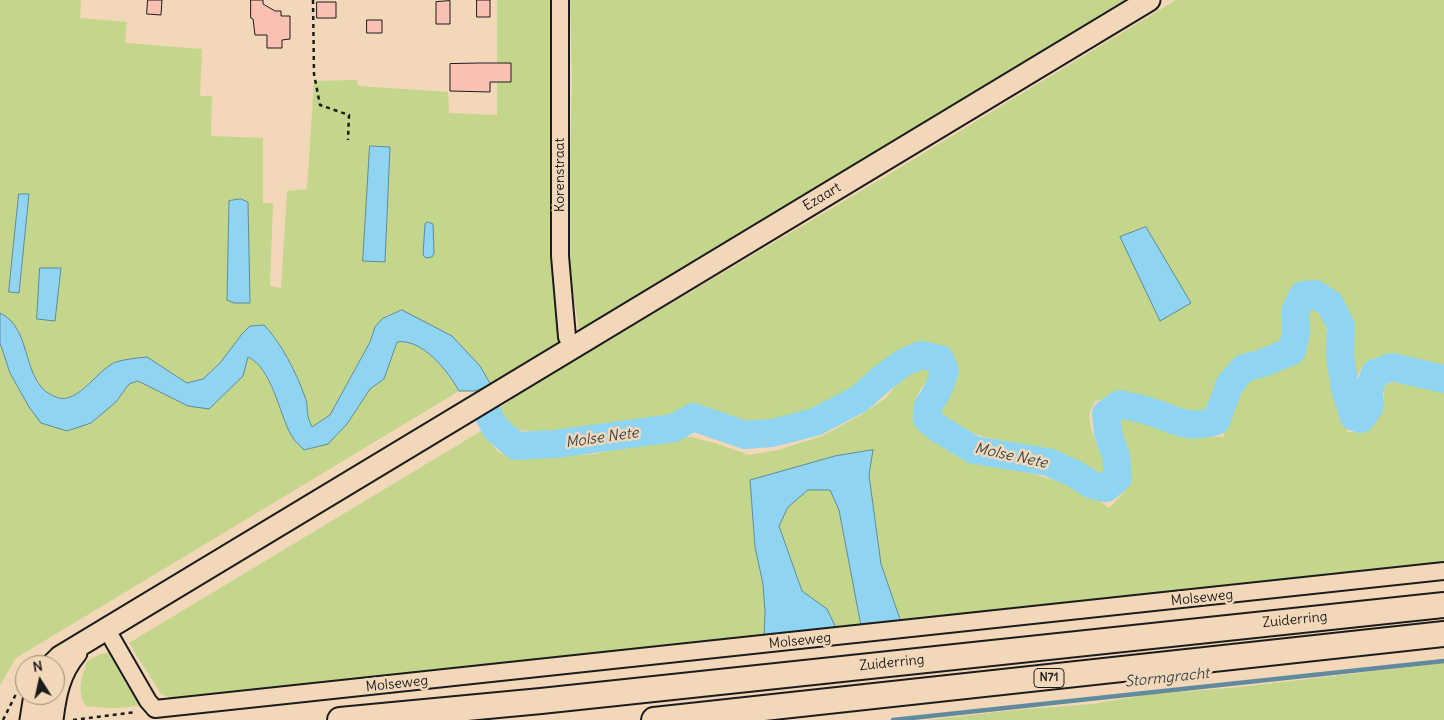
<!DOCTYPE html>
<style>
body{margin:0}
#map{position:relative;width:1444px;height:720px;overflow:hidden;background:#f2d7b9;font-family:Delius,sans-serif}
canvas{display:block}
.north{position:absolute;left:15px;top:655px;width:50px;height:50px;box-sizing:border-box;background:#f2d7b9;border:1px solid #9c8c7a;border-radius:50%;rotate:350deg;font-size:14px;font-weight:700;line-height:20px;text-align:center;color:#1c1c1c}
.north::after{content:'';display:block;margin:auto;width:18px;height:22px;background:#1c1c1c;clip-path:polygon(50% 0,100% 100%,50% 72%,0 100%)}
</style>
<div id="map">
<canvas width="1444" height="720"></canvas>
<div class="north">N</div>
</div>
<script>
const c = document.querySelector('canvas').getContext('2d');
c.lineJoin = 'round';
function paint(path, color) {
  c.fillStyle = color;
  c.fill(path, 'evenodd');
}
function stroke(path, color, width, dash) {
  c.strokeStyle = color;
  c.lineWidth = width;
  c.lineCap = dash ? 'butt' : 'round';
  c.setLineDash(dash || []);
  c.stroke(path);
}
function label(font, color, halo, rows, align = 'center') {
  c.font = font + ' Delius,sans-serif';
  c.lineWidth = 5;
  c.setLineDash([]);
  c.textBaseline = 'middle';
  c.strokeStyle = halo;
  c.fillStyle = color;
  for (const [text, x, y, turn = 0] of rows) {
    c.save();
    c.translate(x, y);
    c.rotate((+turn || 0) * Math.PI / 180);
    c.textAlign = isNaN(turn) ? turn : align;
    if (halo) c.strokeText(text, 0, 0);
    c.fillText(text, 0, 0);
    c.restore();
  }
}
paint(new Path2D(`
 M0,0H81L80,18L127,22L125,43L202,49L200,96H212L211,136L263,138V203H273L270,286L281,288L287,191L307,189L314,81L357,80L358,86L448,92L449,113L497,115V0H553V281L559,346L491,385L480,366L401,310L382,319L375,327L370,342L330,415L312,427L307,416L306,399L274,335L250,326C235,339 218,372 203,380C198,382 192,382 187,383L171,373L115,362L72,397L61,398L45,392L31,371L18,329L4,315L0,313ZM19,194L29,195L19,293H9ZM229,201L249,295L250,303L227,300Z
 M570,0H1126L625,304L579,330L568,258L572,79Z
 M1176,0H1444V366C1423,362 1384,348 1366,362C1362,365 1360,372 1357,376L1350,374L1346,359L1345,330L1343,318L1332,297L1322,286L1312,284L1297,289L1293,301L1286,341L1282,347L1271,353L1233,365L1219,378L1212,393L1209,409L1202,417C1186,417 1172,411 1157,406C1138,400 1114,396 1095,401C1094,404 1091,409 1090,412C1087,428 1101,452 1107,466L1103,477L1097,480L1091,479L1084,471L1062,460L1036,452L1002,447L1005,441C979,437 957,429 937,411L952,374L948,356L937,350L929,347L916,349L883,364L872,379L844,398L805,414L765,424L696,410L661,418L602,427L537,431L512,430L500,423L494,412L522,392L876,182Z
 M1312,305L1321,312L1325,323L1341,414L1348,432C1353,432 1360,433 1364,431C1381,424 1385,401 1384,385L1392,382L1444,391V566L901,622L881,564L869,475L873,450L835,456L750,480L755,547L763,584L765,612L764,639L561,661L507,662L174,699L161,694L129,643L481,431L498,452L519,459L595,454L672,438L691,437L715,443L749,455L778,450L822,436L859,416L886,398L899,380L918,369L929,367L933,368L932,378C889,409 938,452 972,462C981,464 991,463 999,465C1013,468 1027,472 1040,476C1065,483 1090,492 1109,508C1117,500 1125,492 1129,482C1135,469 1121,436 1116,423L1118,417C1141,417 1150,426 1170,432C1183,437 1210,436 1224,437L1223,430C1227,418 1229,404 1234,393C1243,374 1290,373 1302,353C1310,341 1304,322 1305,308Z
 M407,340C431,353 445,367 459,391L16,658L0,685V343L10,373L29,407L116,402L129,384L138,381L188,406L248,357C272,368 279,413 291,435C294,441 300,445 304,450L328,443L347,424L370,389L384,379L397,342Z
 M808,490H831L839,510L861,626L837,630L802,591L779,526L787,507Z
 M113,651L142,704C123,710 106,708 86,706C76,691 82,678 87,661L101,654Z
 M1444,663V720H928L1015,710L1092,704L1145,695L1240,687Z`), '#c4d68b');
const water = new Path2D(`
 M370,146L390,147L385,262L363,261Z
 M19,194H29L19,293L9,292Z
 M241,199L248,202L250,303H234L227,300L229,201Z
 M428,222L433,224L434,253L432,257L426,258L423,255L425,224Z
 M1146,227L1191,303L1160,321L1120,237Z
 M40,268H61L55,321L37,319Z
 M402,310L452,336L480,366L491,385L475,391H459C448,371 422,338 397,342L384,379L370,389L347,424L328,444L304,450C300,445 294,441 291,435C279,413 272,368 248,357L243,376L209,409L188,406L138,381L129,384L116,402L91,423L67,431L41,423L29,407L10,373L0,343V313C35,329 19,387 59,398C79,403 99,368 116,362C126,359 137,358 147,357L187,383L203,379L220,363L242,334L250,326L264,325C281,342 297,374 305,397C309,407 305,414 312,427L330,415L370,342L375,327L382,319Z
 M873,450L869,475L881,564L901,622L861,626L839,510L830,490H808L788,507L779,526L802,591L827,609L837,630L764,639L765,612L763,584L755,547L750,480L835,456Z`);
paint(water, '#8fd4f1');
stroke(water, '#618a9c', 1);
stroke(new Path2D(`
 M893,720L1444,661`), '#618a9c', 4.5);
stroke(new Path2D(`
 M488,414L496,429L516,446L555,444L674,428L693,417L745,435L772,433L815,422L859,399L885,376L903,363L921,355L940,359L945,371L938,390L927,408V419L939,429L974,450L1048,462L1075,474L1092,485L1106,488L1118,478L1116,456L1108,433L1106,414L1120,404C1130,407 1141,408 1151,412C1178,420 1185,430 1216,421L1230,384L1244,368L1263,363L1292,351L1296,333L1295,312L1303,295L1315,294L1330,304L1341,326L1340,355L1345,389L1354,417L1361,419L1370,406L1369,390L1375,373L1392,367L1444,379`), '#8fd4f1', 28);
const building = new Path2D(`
 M148,0H162L161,15L147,14Z
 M251,0H263V4L275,11H281V16H290V39L282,40V48H267V35H255L253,19L251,18Z
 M477,0H490V17H477Z
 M450,1V24H436V2Z
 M317,2H336V18H317Z
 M367,20H382V33H367Z
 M480,63H511V82H490V92L450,91V64Z`);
paint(building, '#fac0b2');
stroke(building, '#1c1c1c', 1);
const minor = new Path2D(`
 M560,0V256L567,337L572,348
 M107,630L148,701L155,709L1444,571`);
const major = new Path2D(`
 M52,665L60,657L1149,0
 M31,720L35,695
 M52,720C55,695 59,673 76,653`);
const highway = new Path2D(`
 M340,720L541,701L1444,605
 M654,720L1444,634`);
stroke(minor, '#1c1c1c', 20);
stroke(major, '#1c1c1c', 25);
stroke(highway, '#1c1c1c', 28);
stroke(new Path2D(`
 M313,0L314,74L320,105L349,115L348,140
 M3,720L17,692
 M73,720L136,712`), '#1c1c1c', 2.5, [4, 4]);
stroke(minor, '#f2d7b9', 16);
stroke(major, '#f2d7b9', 21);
stroke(highway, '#f2d7b9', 24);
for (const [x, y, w] of [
 [1049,678,30]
]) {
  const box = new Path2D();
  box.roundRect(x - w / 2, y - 9.5, w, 19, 4);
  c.fillStyle = '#f2d7b9';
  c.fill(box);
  stroke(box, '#1c1c1c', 1);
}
label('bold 12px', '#1c1c1c', null, [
 ["N71",1049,678]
]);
label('14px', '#1c1c1c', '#f2d7b9', [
 ["Korenstraat",560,175,-90],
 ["Ezaart",822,197,-31],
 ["Molseweg",1202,598,-6],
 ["Zuiderring",1295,620,-6],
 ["Molseweg",800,641,-6],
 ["Zuiderring",892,663,-6],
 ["Molseweg",397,684,-6]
]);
label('italic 15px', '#394a51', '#f2d7b9', [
 ["Molse Nete",602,438,-8],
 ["Molse Nete",1011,456,12],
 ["Stormgracht",1167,678,-6]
]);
</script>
